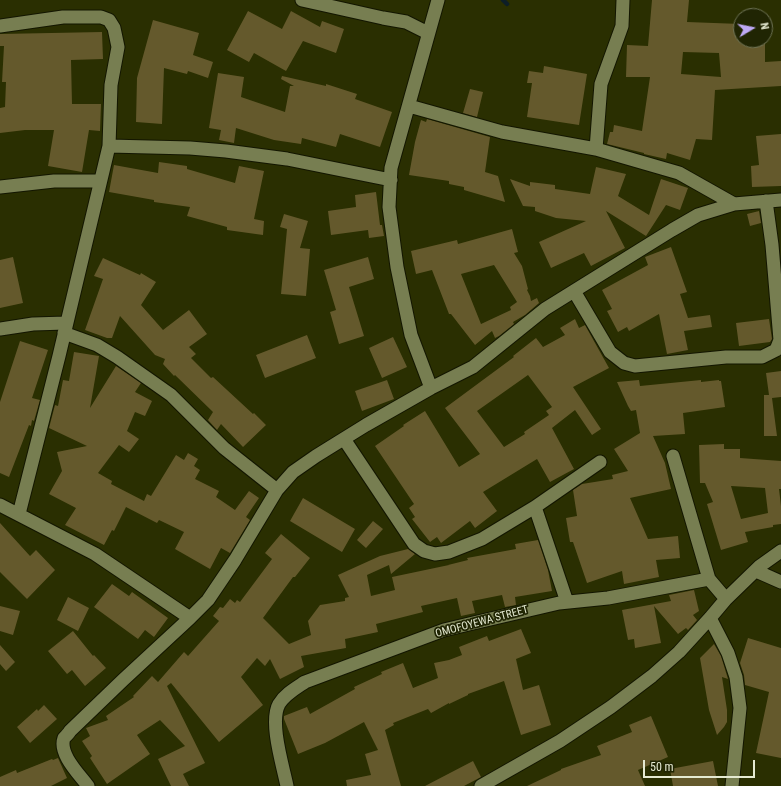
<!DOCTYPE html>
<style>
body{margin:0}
#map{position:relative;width:781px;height:786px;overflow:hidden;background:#2a2f01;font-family:"Roboto Condensed",sans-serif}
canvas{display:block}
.north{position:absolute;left:733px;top:8px;width:40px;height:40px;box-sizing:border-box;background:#202503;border:1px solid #6f7456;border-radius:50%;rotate:80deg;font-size:11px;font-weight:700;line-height:16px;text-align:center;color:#e5ead2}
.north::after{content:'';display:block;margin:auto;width:14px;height:18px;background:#bea9f5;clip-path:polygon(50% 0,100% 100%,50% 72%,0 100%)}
.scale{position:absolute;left:643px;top:760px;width:112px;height:18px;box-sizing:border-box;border:2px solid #e5ead2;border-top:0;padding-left:5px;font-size:12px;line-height:14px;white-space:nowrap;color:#e5ead2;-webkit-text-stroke:3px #202503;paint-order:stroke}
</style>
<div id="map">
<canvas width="781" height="786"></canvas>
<div class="north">N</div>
<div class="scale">50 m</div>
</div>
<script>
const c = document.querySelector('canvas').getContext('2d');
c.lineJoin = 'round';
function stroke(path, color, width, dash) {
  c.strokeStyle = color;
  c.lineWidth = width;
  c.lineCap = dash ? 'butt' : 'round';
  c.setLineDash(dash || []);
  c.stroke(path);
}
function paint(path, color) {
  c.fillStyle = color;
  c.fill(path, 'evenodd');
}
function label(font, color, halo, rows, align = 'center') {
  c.font = font + ' "Roboto Condensed",sans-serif';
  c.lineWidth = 3.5;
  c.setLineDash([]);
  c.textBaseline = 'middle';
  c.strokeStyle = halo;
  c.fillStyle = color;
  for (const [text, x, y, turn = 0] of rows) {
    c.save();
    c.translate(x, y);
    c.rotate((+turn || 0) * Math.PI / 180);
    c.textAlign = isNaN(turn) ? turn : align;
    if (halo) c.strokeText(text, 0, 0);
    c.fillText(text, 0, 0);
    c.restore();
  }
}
stroke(new Path2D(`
 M503,0L507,4`), '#0d1e27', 4.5);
paint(new Path2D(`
 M652,0H689L687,22L741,24V40H765V62L781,61V86L715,90L712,140L696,139L690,160L667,153L666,159L644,154V153L607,144L610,132H613L614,125L642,131L650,77H626L627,45L648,46ZM683,52L719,53L721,77L681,74Z
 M248,11L282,29L291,11L320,27L322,21L344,29L336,53L303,41L286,71L254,53L249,62L227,50Z
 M153,20L199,33L193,55L213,62L208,78L188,71L187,74L164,68L162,124L136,122L137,78Z
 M102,32L103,59L71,60L72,104H101L100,131L89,130L82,172L48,166L54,130H25L0,133V108L5,107L6,82H2L4,46H0V34Z
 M544,66L587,74L579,125L527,117L532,83H527L529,71L543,73Z
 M218,73L244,77L241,97L285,112L290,86H294L281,79L282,76L326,86V84L357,94L355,99L392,112L380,147L340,134L336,147L302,138L301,144L274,140L236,128L234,143L219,140L221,130L209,128Z
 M470,89L483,92L477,117L463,113Z
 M427,119L490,137L485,172L498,176L505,202L464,190V187L449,184V181L409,175L415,142L421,120L426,122Z
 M781,134V186L752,187L751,166L759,165L756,136Z
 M159,162L187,166V169L235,183L239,166L264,171L254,219L264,221L263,235L227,230V227L187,216L190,207L154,202V200L109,192L114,165L158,173Z
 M596,167L626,174L618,196L649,215L661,179L688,188L680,210L666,205L646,236L606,211L625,248L591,266L584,253L551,268L539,242L586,221L556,218L535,211V207L523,206L510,179L530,186V182L555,185V189L590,194Z
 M376,192L380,225H382L384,236L369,238L368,230L331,235L328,211L356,207L355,195Z
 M759,211L761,223L750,226L747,214Z
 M284,214L308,221L300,248L310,249L306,296L281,294L287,229L280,227Z
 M512,229L518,252L514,253L522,266L528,289L527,290L530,296L531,301L537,298L539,303L525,315L513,322L514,324L499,336L495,338L492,331L475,345L451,314H449L432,270L416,274L411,251L457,240L458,244ZM494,265L517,302L510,307L511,310L481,324L461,274Z
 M671,247L687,292L680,294L688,318L710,315L712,327L684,331L688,350L667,354L659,314L629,331L627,327L618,332L607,311L612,309L602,290L648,265L645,257Z
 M13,257L23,303L0,308V260Z
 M368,257L374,279L349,287L364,336L339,344L330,312L336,310L324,270Z
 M103,258L140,275L141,273L156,282L141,305L163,330L189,310L207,334L189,347L196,354L191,358L211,378L213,377L253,414L254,413L266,425L243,447L221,424L217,430L208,420L213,412L175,375L174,376L163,364L165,359L155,355L120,316L112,338H107L85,330L103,279L94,276Z
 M575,319L579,328L585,325L609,368L573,387L601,429L592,435L575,410L552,428L574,469L550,482L537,459L483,492L497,511L475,528L470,521L441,543L437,537L430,542L412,519L415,517L409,508L414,504L375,446L404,426L403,425L425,411L459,467L480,454L445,408L514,357L513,356L536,338L543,347L565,335L560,328ZM528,375L552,407L546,411L549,415L524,432L525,434L504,447L477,411Z
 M769,319L772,339L770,342L739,346L736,323Z
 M307,335L316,358L265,378L256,355Z
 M393,337L407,367L382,378L369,348Z
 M20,341L48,350L32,398L40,400L34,421L32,420L31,426L29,425L9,477L0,473V402Z
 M74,352L99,356L90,408L116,366L141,383L135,392L152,401L145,416L135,412L127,431L139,439L129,452L119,445L98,473L112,481L111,484L144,501L147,494L151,496L176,455L184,460L188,453L198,459L194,466L200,470L195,479L219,491L216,497L235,510L249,491L259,498L246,517L250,520L230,553L221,548L210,569L175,549L184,532L159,520L157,523L126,507L114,531L112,530L104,545L65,525L76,508L49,494L62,471L57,452L87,446L49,428L55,405L58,406L63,380L69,381Z
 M781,371V397L772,398L777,436H764V395H769L766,373Z
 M387,380L394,399L362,411L355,391Z
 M639,380L640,386L701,380V382L719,380V381H721L725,407L683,413L685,434L653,436L665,463L671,489L630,498L648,539L678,536L680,558L656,560L659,577L624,584L622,571L587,583L573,542H570L566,518L577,516L573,490L582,484L613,479L612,475L628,471L614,449L640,433L636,410L631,411L628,406L617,382Z
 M724,444V449H740V458L781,461V489H779L781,506V524L773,525V527L745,532L748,542L721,550L707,504L713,502L705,483H700L699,445ZM731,486L765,488L768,513L741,519Z
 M303,498L355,529L342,552L290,521Z
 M373,521L383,529L366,548L357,540Z
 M0,523L30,556L36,550L55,570L27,599L0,572Z
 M281,534L310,558L295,577H293L263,618L289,644L311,635L308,621L320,605L345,601V598L349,597L338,575L380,556L408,549L415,554L391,574L389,565L367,575L371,596L395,590L392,577L449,565H448L468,560L467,558L516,549L515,544L538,540L548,570L552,591L515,597L516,605L505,607L502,595L472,601L475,613L461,616L457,598L421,606L423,612L376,624L378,632L345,639L346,648L301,656L304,667L280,679L270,659L265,666L257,658L241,677L263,705L219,742L171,683L167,686L205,763L183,774L189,786H171L158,759L185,746L160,720L137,735L150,754L107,784L90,758L92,756L82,741L90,736L86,728L108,720L106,716L134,697L133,696L152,676L158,682L184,652L188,656L219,621L213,616L220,607L223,608L230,599L235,603L237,600L240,602L272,559L265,553Z
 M112,584L129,596L132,592L168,618L154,637L145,630L138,639L94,607Z
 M694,590L699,611L693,615L697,620L688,630L686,628L678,634L654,606L661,643L635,648L634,639L628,640L622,610L671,601L669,595Z
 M68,597L89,608L78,631L57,620Z
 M0,606L20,611L13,635L0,631Z
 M521,629L531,653L516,659L523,690L539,685L551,725L521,735L504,681L468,694V695L449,704V703L431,713L428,709L393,723L394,725L385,730L401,786H347L346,780L371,775L365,754L378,750L364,722L325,743L298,754L284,719V716L307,707L310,714L355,689L354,687L382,674L381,672L403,663L413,688L438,678L434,663L449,660L462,655L459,647L487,636L489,641Z
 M73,631L93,656L94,655L106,668L85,686L72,670L67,674L48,651Z
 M748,638L781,648V758L756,753L769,692L745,685L744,675L740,663Z
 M714,644L721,656L728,679L722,677L727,710V722L724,727L717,735L709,710L700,658Z
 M0,645L15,662L6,671L0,664Z
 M44,705L57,719L30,743L17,727L37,709L38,711Z
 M651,716L668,757L638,770L645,786H527L561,770V769L601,755L597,746L632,732L629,725Z
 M58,758L67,778L51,786H0V777L16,770L17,773L52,759L53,760Z
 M473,761L481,777L464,786H425Z
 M713,761L718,786H673L670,769Z`), '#64592c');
const minor = new Path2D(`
 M302,0L383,18L406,22L428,33
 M0,26L63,17H101L109,20L114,28L118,47L111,85L109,146L59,356L19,514
 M409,106L502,132L596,149L679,173L734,204
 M109,146L190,148L226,151L287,159L391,180
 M596,149L601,84L622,26L623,0
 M0,187L54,181H100
 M574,291L610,352L624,363L635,366L726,357H762L776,350L780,340L772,245L766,201
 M0,329L33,324L66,323
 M64,333L97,345L117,357L171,395L224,448L277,490
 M431,388L411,335L397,267L389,207L391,168L438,0
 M344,439L414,544L424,551L435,554L449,552L482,539L535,507L600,462
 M673,456L709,579
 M0,505L95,554L190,618
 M535,507L567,602
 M756,571L781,582
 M710,618L728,653L736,677L740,708L732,786
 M88,786C80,775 58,754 64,738C66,736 69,733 70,731L123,680L190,618L208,600L235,560L277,490L293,472L316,456L366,425L431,388L473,367L545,309L672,230L698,215L734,204L781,200
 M287,786C283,766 269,722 279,704C285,694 296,688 305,682L444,630L469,624L559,603L608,598L709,579L726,599
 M481,786L560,741L611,707L652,676L679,652L710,618L726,599L760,566L781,551`);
stroke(minor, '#131600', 15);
stroke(minor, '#777e51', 13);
label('11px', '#e5ead2', '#202503', [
 ["OMOFOYEWA STREET",482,622,-15]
]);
</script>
